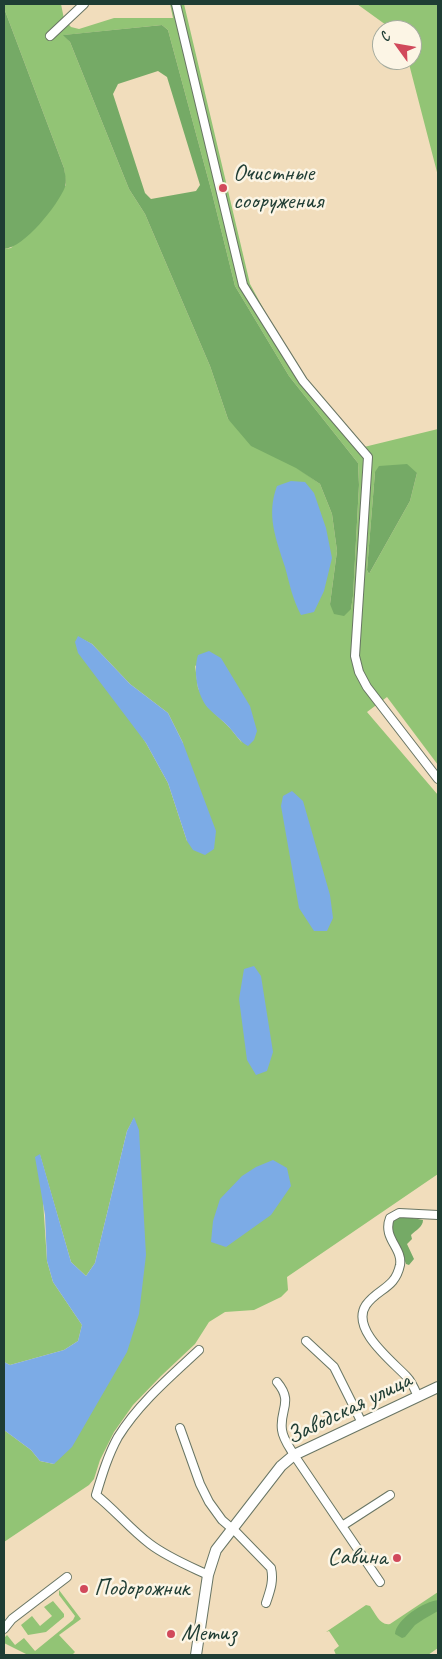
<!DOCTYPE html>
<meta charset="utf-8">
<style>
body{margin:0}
#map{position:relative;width:442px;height:1659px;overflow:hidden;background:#f1ddbc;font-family:Caveat,sans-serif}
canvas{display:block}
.frame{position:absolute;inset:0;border:5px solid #1f3d34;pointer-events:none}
.north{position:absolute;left:372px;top:20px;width:50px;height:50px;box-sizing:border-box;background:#fcf5e5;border:1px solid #a4ab9e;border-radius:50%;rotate:302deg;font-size:14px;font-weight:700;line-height:20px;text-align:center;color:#1f3d34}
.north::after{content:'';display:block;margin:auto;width:18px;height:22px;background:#d1495b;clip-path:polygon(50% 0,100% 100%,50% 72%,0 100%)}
</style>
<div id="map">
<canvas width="442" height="1659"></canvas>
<div class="frame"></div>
<div class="north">С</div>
</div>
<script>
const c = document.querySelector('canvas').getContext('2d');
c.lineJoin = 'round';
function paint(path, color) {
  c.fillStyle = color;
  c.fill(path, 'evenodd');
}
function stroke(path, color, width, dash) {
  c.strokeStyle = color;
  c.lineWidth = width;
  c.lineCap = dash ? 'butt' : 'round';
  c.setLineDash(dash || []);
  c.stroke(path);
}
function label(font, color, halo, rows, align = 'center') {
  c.font = font + ' Caveat,sans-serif';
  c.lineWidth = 5;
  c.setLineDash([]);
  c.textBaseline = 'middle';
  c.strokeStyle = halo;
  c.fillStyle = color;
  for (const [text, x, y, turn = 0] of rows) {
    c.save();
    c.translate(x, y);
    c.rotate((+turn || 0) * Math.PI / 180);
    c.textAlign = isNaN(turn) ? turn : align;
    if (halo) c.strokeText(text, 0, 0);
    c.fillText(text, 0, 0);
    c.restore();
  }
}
paint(new Path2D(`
 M4,4H61L64,19L71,27L79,29L114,18H173L170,4H184L250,284L293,363L364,447L438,429V765L387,697L367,712L438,795V1174L287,1277L288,1290L281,1297L254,1310L225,1312L209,1322L195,1344L161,1376L133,1405L114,1432L100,1460L94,1479L89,1485L4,1542V1430L31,1450L40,1461L54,1464L134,1118L127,1131L95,1263L86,1276L71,1262L40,1155L47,1261L53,1282L82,1325L78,1341L64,1350L10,1365L4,1362V249L11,248L66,185L64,168L4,8ZM162,25L168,30L212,193L235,286L289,376L358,463L359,485L353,596L351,609L330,604L337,551L332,514L320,484L228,419L210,366L145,214L129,189L70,42L64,35ZM375,472L417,473L410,501L369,574L367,570ZM78,637L92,644L130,684L168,713L183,743L187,841L168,783L146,743ZM195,665L242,743L230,728L207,706L198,688Z
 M357,4H438V176L408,60H412V30H393Z
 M59,1590L81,1619L59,1635L75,1652L72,1655H28L4,1643V1638L7,1635L15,1645L24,1638L35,1651L73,1620L75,1616L59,1595Z
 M438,1592V1648L428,1655H336L334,1650L339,1646L329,1631L326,1632L366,1605L370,1606C375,1613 380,1626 390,1624Z
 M53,1601L64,1614V1617L46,1632L28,1635L21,1625L32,1616L40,1626L52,1616L44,1607Z`), '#92c475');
paint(new Path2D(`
 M4,8L64,168C65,174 67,182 65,187C58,205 24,248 4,249Z
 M162,25L168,30L212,193L235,286L289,376L358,463L359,485L353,596L351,609L344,616L334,614L330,604L337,551L332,514L320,484L296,468L251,446L228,419L210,366L145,214L129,189L70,42L63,35ZM158,71L167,77L200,185L196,191L151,199L145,193L113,94L118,84Z
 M407,464L417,473L410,501L369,574L367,570L375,472L379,466Z
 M402,1216L423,1220C423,1227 416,1230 411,1235L412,1239L407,1244L414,1259L409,1265L406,1264C404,1258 401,1251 398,1245C393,1234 382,1219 402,1216Z
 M438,1600V1611L424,1619L415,1625L405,1637L402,1638L395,1634C396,1619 425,1601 438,1600Z`), '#75aa66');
paint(new Path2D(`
 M291,481L305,482L314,493L326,528L332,558L324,591L314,612L301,615C292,598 290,585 285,567C276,539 266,515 277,486Z
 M78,636L92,644L130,684L168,713L183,743L216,831L214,849L205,855L193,850L187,841L168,783L146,743L78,653L75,642Z
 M209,651L221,658L250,706L257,731L254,740L248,746C240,742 235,734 229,727C222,720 215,715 208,708C197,695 193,671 198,655Z
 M292,791L303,801L330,895L333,918L327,931H314L299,908L281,806L283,796Z
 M254,966L261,976L273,1052L267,1071L256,1075L247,1060L239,999L244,969Z
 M134,1117L139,1130L146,1255L139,1314L127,1352L72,1447L54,1464L40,1461L31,1450L4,1430V1362L10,1365L64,1350L78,1341L82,1325L53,1282L47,1261L45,1215L35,1157L40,1154L71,1262L86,1276L95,1263L127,1131Z
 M273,1160L287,1168L291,1186L271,1215L226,1247L211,1242L213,1221L220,1199L242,1176L256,1167Z`), '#7cabe6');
const minor = new Path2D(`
 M176,4L243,285L303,381L368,457L355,656L359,672L367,687L438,779
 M50,36L84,4
 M306,1341L334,1367L362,1423
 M199,1350C170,1377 139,1403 118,1437C108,1455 102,1475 96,1495C115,1510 130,1529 150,1544C167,1557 189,1566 208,1575
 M277,1382C294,1402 279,1410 282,1430C283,1439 290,1448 294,1455L380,1582
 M418,1397C415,1390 412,1382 407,1377C392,1361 350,1329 366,1305C378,1288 395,1289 400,1265C403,1248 382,1238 390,1218L399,1213L438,1215
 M180,1428L200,1484L209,1502L222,1520L236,1532L271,1568C274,1581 270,1591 266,1603
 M342,1526L390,1495
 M4,1629L12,1619L67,1577`);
const tertiary = new Path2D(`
 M196,1655L208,1575L216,1550L281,1466L294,1455L438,1387`);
stroke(minor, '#687564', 10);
stroke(tertiary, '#687564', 12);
stroke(minor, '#fff', 8);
stroke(tertiary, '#fff', 10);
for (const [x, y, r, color] of [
 [223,188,5,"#d1495b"],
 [397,1558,5,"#d1495b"],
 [84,1589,5,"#d1495b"],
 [171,1634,5,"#d1495b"]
]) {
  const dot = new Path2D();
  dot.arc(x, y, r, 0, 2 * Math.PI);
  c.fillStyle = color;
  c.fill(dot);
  stroke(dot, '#fcf5e5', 2);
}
label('24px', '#1f3d34', '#fcf5e5', [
 ["Очистные",233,174],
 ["сооружения",233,202],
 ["Савина",387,1558,"right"],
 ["Подорожник",94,1589],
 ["Метиз",181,1634]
], 'left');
label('24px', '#1f3d34', '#fcf5e5', [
 ["Заводская улица",349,1409,-26]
]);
</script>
